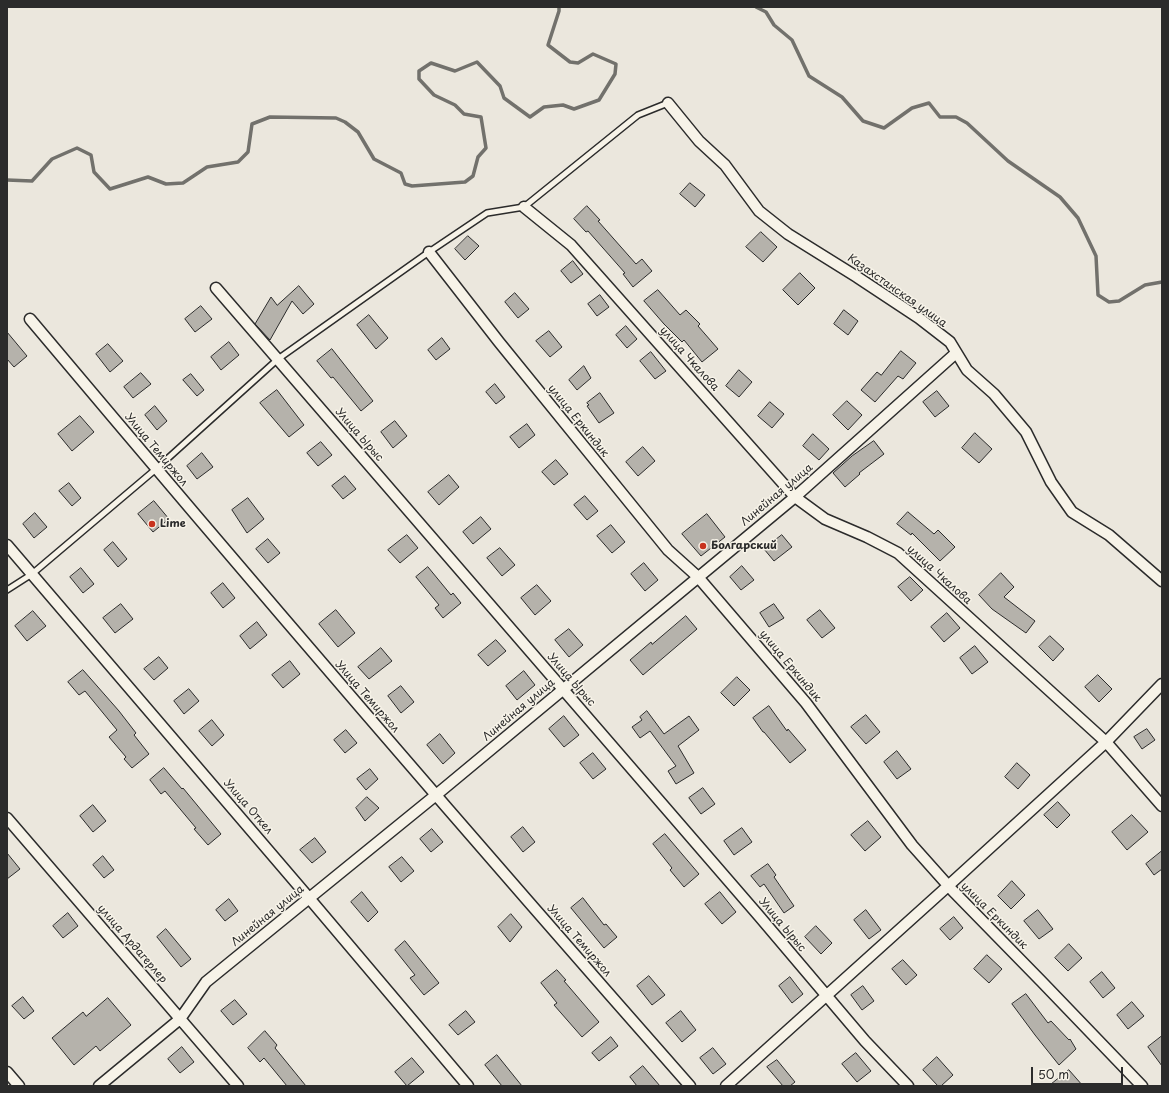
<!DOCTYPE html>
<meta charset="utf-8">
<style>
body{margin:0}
#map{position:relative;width:1169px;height:1093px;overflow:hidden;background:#ebe7dd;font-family:"Playpen Sans",sans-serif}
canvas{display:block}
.frame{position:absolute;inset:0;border:8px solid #2b2b2b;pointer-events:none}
.scale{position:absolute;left:1031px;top:1067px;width:92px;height:18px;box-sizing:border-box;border:2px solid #2b2b2b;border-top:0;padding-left:5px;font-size:12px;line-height:14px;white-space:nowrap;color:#2b2b2b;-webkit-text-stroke:3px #f7f3e8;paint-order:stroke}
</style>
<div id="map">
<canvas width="1169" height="1093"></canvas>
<div class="frame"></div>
<div class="scale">50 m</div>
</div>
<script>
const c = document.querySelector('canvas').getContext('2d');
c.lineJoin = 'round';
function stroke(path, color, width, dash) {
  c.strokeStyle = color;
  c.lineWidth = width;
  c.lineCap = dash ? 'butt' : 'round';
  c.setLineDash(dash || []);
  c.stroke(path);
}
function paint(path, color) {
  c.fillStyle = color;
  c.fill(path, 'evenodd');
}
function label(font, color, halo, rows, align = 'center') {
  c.font = font + ' "Playpen Sans",sans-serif';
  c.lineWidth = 3;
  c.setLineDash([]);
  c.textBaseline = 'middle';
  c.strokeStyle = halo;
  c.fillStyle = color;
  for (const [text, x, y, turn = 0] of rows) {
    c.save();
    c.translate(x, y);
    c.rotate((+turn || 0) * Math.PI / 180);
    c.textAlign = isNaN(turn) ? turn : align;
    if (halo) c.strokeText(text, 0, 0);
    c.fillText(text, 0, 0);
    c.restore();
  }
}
stroke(new Path2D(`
 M756,7L766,12L774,25L792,40L809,76L842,97L863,121L884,128L912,108L929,103L940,117H956L967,123L1008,161L1060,197L1078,218L1096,256L1098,295L1109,302L1119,301L1145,285L1162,282
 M7,180L32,181L52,159L77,148L91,155L94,172L110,189L148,177L166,184L183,183L207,167L238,162L248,152L252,124L270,117L336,118L345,122L358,132L374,159L401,173L405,184L412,186L465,182L473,176L478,157L486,148L481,117L464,114L455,105L434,95L419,79V71L431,63L455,71L477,62L500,86L504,98L530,117L544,107L563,105L574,109L599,100L615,74L616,64L593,54L578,63L570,62L548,45L559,11V7`), '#72716c', 3.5);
const building = new Path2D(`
 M690,183L705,195L695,207L680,194Z
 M587,206L600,220L598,221L636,264L642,259L652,271L633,287L623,274L625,273L588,231L586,232L574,219Z
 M761,232L777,247L763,262L746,247Z
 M468,236L479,246L465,260L455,249Z
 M573,261L583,274L571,283L561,271Z
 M800,273L815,288L798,305L783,290Z
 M299,286L314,304L303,314L292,301L270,340L255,324L271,297L277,305Z
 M658,290L680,315L686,310L700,324L698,326L718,349L702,362L684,340L682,342L664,324L644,301Z
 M515,293L529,309L518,318L505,302Z
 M600,295L609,307L597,316L588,304Z
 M201,306L212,319L195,332L185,319Z
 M844,310L858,321L848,335L834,324Z
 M369,315L388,338L376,349L357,325Z
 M626,326L637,339L627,348L616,335Z
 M549,331L562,347L550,357L536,341Z
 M7,332L27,356L14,367L7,359Z
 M442,338L450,349L436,360L428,350Z
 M229,342L239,355L221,370L211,357Z
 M108,344L123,361L110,372L96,354Z
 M332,349L373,401L361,411L333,377L331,378L317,361Z
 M901,351L916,363L903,379L898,376L875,402L861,390L877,372L881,375Z
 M651,352L666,371L655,379L640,361Z
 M584,366L591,378L577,390L569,380Z
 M739,370L752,382L739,397L726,386Z
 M141,373L151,384L133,398L124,387Z
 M191,374L204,390L197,396L183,380Z
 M495,384L505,397L496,404L486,392Z
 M277,390L304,425L289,437L260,403Z
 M937,391L949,406L935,417L923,402Z
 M600,393L614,413L599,423L587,406L589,405L587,403Z
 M847,401L862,415L848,430L833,415Z
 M770,402L784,414L772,428L758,416Z
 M155,406L167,421L157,430L145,415Z
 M80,416L94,432L72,451L58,434Z
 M395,421L407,436L393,448L381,432Z
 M527,424L535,435L519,448L510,437Z
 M975,433L992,449L979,463L962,448Z
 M813,434L829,449L819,460L803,446Z
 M874,441L884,454L859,473L860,474L845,487L833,473L852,456Z
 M321,442L332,455L318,466L307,453Z
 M643,447L655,461L638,476L626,462Z
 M202,453L213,467L197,479L187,466Z
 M556,460L568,474L554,485L542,472Z
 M449,475L459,487L439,505L428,492Z
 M345,476L356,489L343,499L332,486Z
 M69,483L81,498L72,506L59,491Z
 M585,496L598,511L587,520L574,505Z
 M248,498L264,519L247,533L232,510Z
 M154,501L169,519L153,532L138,514Z
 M908,512L934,534L938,530L955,547L940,561L912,533L911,535L897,524Z
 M35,513L47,527L34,538L23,524Z
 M707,514L725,537L701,556L682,534Z
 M481,517L491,529L473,544L463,532Z
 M611,525L625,542L612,553L597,536Z
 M407,535L418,548L400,563L388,550Z
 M782,535L792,547L774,561L764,549Z
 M268,539L280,553L268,563L256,549Z
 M113,542L127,559L118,567L104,550Z
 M500,548L515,565L502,576L487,558Z
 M644,563L658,580L645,591L631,574Z
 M742,566L754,580L741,590L730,577Z
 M428,567L451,595L453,593L461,603L443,618L435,608L439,605L416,577Z
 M81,568L94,584L83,593L70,577Z
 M1001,573L1014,587L1004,597L1035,621L1026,633L992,609L979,595Z
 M910,577L923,590L911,601L898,587Z
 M223,583L235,598L223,608L211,593Z
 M537,585L551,601L535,615L521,598Z
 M121,604L133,619L115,633L103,618Z
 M774,604L784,618L769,627L760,613Z
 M336,610L355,633L338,647L319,624Z
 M820,610L835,628L822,638L807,620Z
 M33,611L46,626L27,641L15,626Z
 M947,613L960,628L944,642L931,627Z
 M686,616L697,629L643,675L630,660L651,642L652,644Z
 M257,622L267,635L250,649L240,636Z
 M569,629L583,645L569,657L555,640Z
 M1050,636L1064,649L1053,661L1039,647Z
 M496,640L506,651L488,666L478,655Z
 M975,646L988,662L972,674L960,658Z
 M381,648L392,661L369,679L358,667Z
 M159,657L168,668L154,680L144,669Z
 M290,661L300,674L283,688L272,675Z
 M83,670L119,711L136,733L134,735L149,754L132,768L124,759L126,757L109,737L117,730L85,691L79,695L68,682Z
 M524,671L535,685L517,700L506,686Z
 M1098,675L1112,689L1099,702L1085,687Z
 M737,677L750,690L734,706L721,693Z
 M401,686L414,702L401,713L388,696Z
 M189,689L199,701L184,714L174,701Z
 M769,706L787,731L788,729L806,750L790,763L764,732H763L753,718Z
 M647,711L664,734L689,716L699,730L678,746L694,773L676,784L668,771L676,766L650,731L640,738L632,727L642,720L640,717Z
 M866,715L880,732L866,744L851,727Z
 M564,716L579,735L564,747L549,729Z
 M212,720L224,735L212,746L199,731Z
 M1147,729L1155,740L1142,749L1134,737Z
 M346,730L357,743L345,753L334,740Z
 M440,734L455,753L443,764L427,745Z
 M897,751L911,769L897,779L884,762Z
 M593,753L606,769L593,779L580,763Z
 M1017,763L1030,775L1018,789L1005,777Z
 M164,768L182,789L183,788L221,834L208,845L194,829L196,828L165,791L161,794L150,780Z
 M370,769L378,779L366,790L357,779Z
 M703,788L715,804L701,814L689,798Z
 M367,797L379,808L365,821L356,808Z
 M1058,802L1070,815L1057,828L1044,815Z
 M93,805L106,821L93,832L80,816Z
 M1132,815L1148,832L1127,850L1112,832Z
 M868,821L881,837L865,851L851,835Z
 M523,827L535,842L523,852L511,837Z
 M742,828L752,842L734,855L724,841Z
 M432,829L443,842L431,852L420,839Z
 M665,834L699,874L684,887L670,870L672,868L653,844Z
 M315,838L326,852L312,863L300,850Z
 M1162,851V869L1154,875L1146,864Z
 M7,853L20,869L7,879Z
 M103,856L114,870L104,878L93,865Z
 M402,857L414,871L401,882L389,867Z
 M768,864L776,875L774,877L794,906L784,913L764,884L760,887L751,876Z
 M1012,881L1025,895L1011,909L998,896Z
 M362,892L378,912L368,922L351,902Z
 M720,892L736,912L722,924L705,904Z
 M583,898L604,925L606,924L617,937L604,948L571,908Z
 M229,899L238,911L225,921L216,910Z
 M866,910L881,930L869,939L854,920Z
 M1038,910L1053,929L1039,939L1024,921Z
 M68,913L78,926L63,938L53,926Z
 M511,914L522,927L510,942L498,927Z
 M954,917L963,928L950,940L940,929Z
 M816,926L832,943L821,954L805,937Z
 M166,929L191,959L181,967L157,937Z
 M405,941L439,983L424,995L410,978L415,975L395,950Z
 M1069,944L1082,958L1068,971L1055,958Z
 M987,955L1002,969L989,983L974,969Z
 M903,960L917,975L906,985L892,969Z
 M557,970L566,980L564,981L599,1022L582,1037L554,1005L557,1003L541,983Z
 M1102,972L1115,988L1103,998L1090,982Z
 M649,976L665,995L652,1005L637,986Z
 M790,977L803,994L792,1003L779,986Z
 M863,986L874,1001L862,1010L851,995Z
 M1026,994L1048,1023L1051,1021L1069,1040L1070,1039L1076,1049L1059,1065L1035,1035L1012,1004Z
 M23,997L34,1011L24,1019L12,1006Z
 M108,998L131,1025L100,1051L96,1046L74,1065L52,1038L83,1012L86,1016Z
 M235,1000L247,1014L233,1025L221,1011Z
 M1132,1002L1144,1016L1128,1029L1117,1015Z
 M466,1011L475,1022L458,1035L449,1025Z
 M681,1011L696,1030L682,1042L666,1023Z
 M265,1031L277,1045L275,1048L306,1086H287L264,1058L260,1062L248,1048Z
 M1162,1036V1066L1148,1047Z
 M611,1037L618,1046L599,1061L592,1053Z
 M182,1047L194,1062L180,1073L168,1059Z
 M713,1048L726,1064L713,1074L700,1058Z
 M856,1053L871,1071L857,1082L842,1064Z
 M497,1055L522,1086H502L485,1065Z
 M937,1057L953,1075L941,1086H938L923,1070Z
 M412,1058L424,1072L407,1086L395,1072Z
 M777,1060L795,1082L790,1086H783L767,1067Z
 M643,1066L660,1086H637L630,1077Z
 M1069,1070L1083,1086H1049Z`);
paint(building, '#b5b2ab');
stroke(building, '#2b2b2b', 1);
const service = new Path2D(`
 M7,590L32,574L156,469L278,359L429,252L487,213L524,207L638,115L668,103`);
const minor = new Path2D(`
 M668,103L699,141L725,165L759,211L788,234L857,277L919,318L950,342L967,370L994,394L1026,432L1051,482L1072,512L1109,535L1162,581
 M524,207L571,245L795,497L825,519L867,537L898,553L1106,742L1162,806
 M429,252L499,342L668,550L698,577L806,703L912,845L953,891L1042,982L1142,1086
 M216,288L759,916L865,1041L908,1086
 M30,319C247,577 467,833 690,1086
 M7,545L309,898L468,1086
 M7,818L238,1086
 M7,1072L19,1086
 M99,1086L180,1019L206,982L436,795L795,497L956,353
 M726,1086L948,886L1106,742L1162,684`);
stroke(service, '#2b2b2b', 8);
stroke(minor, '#2b2b2b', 13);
stroke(service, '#f7f3e8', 5);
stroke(minor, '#f7f3e8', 10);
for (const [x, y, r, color] of [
 [152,524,4,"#c8321e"],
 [703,546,4,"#c8321e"]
]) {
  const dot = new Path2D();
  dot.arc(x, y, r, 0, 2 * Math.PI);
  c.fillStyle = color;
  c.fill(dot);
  stroke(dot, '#f7f3e8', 1.5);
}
label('11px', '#2b2b2b', '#f7f3e8', [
 ["Казахстанская улица",897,291,35],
 ["улица Чкалова",689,359,48],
 ["улица Еркиндик",578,421,51],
 ["Улица Ырыс",359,435,49],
 ["Улица Темиржол",156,450,50],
 ["Линейная улица",777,495,-40],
 ["улица Чкалова",939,575,42],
 ["улица Еркиндик",790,666,50],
 ["Улица Ырыс",571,680,49],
 ["Улица Темиржол",367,697,49],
 ["Линейная улица",519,710,-40],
 ["Улица Откел",248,807,49],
 ["Линейная улица",268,916,-39],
 ["улица Еркиндик",994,916,45],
 ["Улица Ырыс",782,925,50],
 ["Улица Темиржол",579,941,49],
 ["улица Ардагерлер",132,944,49]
]);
label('bold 11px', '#2b2b2b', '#f7f3e8', [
 ["Lime",160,524],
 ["Болгарский",711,546]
], 'left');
</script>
